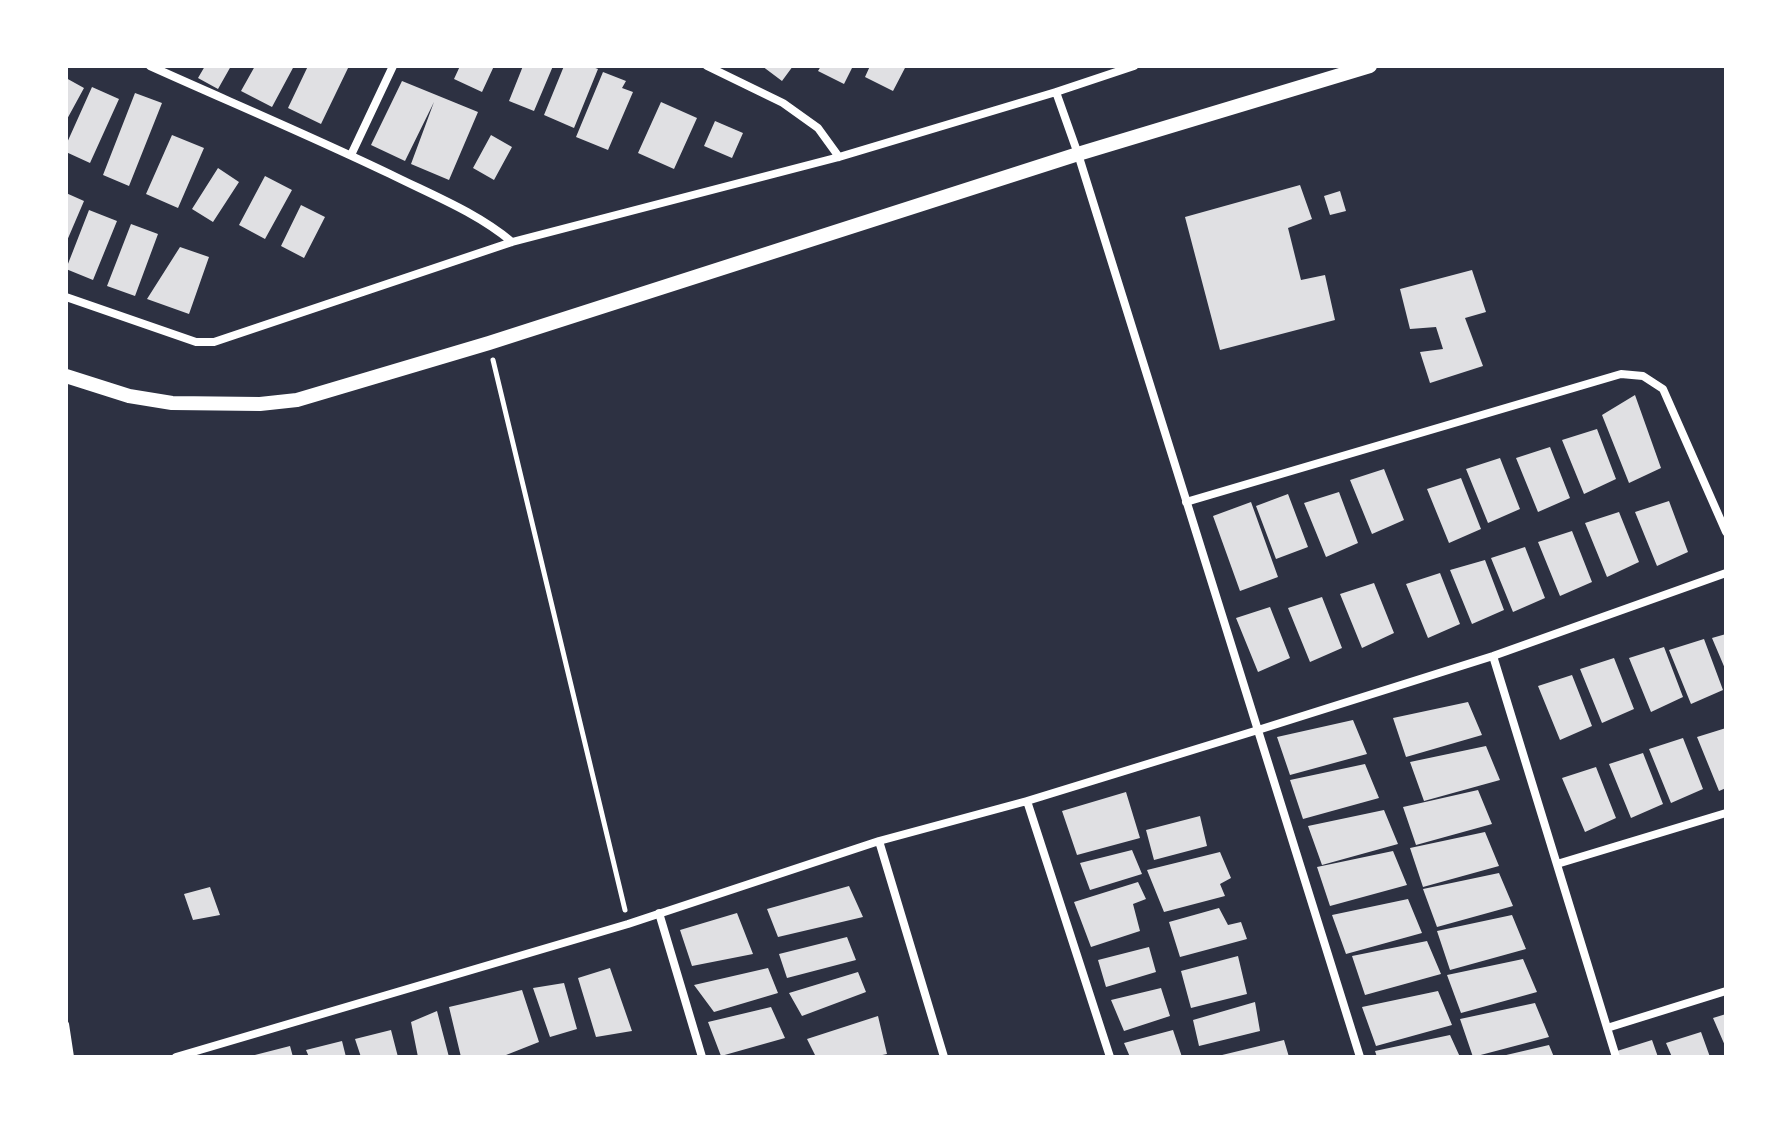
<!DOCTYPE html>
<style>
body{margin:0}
#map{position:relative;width:1792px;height:1123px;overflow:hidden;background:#2d3142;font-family:"PT Sans Narrow",sans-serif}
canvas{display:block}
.frame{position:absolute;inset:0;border:68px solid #fff;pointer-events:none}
</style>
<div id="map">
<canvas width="1792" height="1123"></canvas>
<div class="frame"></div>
</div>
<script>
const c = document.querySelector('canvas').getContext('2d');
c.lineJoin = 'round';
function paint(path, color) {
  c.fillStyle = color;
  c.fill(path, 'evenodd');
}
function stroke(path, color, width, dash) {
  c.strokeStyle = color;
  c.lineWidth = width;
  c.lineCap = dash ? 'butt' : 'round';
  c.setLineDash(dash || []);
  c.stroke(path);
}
paint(new Path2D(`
 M205,66H231L218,89L198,78Z
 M255,66H294L272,107L241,91Z
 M308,66H349L321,124L288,108Z
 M460,66H494L482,92L454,79Z
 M523,66H553L534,111L509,101Z
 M564,66H590L598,69L574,128L544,115Z
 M762,66H793L782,81Z
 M821,66H853L844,84L818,71Z
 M870,66H906L893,91L865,77Z
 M603,72L626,81L622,88L633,92L608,150L576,137Z
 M66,78L84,88L66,121Z
 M402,81L478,112L449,180L411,164L434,102L405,161L371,145Z
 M92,87L119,99L90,163L66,152V145Z
 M135,93L162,103L129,186L103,175Z
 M661,102L697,118L674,169L638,153Z
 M715,121L743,133L732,158L704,146Z
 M172,135L204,148L178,208L146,194Z
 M491,135L512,147L494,180L473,168Z
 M218,168L239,182L213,222L192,209Z
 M265,176L292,190L265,239L239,225Z
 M1300,185L1312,219L1288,228L1301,280L1325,275L1335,320L1220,350L1185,217Z
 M1340,191L1346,211L1330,215L1324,196Z
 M66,193L84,201L66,243Z
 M301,205L325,217L304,258L281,246Z
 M89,210L117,221L93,280L66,269Z
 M131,224L158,234L135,296L107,286Z
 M180,247L209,257L189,314L147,299Z
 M1472,270L1486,312L1465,318L1483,366L1430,383L1420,352L1443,349L1436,327L1410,329L1400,289Z
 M1635,395L1661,468L1629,483L1602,415Z
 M1597,429L1616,479L1584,494L1562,440Z
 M1550,447L1570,498L1538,512L1516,458Z
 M1500,458L1520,509L1488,523L1466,469Z
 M1384,469L1404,520L1372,534L1350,480Z
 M1461,478L1481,529L1449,543L1427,489Z
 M1339,492L1358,543L1326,557L1304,503Z
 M1288,494L1308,547L1276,559L1256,506Z
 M1669,501L1688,552L1657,566L1635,512Z
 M1251,502L1278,577L1240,591L1213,516Z
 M1619,512L1639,562L1607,577L1585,523Z
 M1572,531L1592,582L1560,596L1538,542Z
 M1525,547L1545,598L1513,612L1491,558Z
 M1485,560L1504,610L1472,624L1450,570Z
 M1440,573L1460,624L1428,638L1406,584Z
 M1374,583L1394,633L1362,648L1340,594Z
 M1322,597L1342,648L1310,662L1288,608Z
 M1270,607L1290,658L1258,672L1236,618Z
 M1726,634V671L1712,638Z
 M1704,639L1723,690L1691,704L1669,650Z
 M1664,647L1683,697L1651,712L1629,658Z
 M1614,658L1634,709L1602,723L1580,669Z
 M1572,675L1592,726L1560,740L1538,686Z
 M1468,702L1482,735L1406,757L1393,718Z
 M1353,720L1367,754L1290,775L1277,737Z
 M1726,728V788L1719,791L1697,737Z
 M1683,738L1703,789L1671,803L1649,749Z
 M1486,746L1500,780L1424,801L1410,762Z
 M1643,753L1663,804L1631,818L1609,764Z
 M1365,764L1379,798L1303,819L1290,780Z
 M1596,767L1616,818L1585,832L1562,778Z
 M1478,790L1492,824L1416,845L1403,807Z
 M1126,792L1140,838L1077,855L1062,811Z
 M1384,810L1398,844L1322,865L1308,826Z
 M1200,816L1207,846L1154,860L1146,830Z
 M1485,832L1499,866L1423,887L1410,848Z
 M1132,850L1142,874L1090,890L1080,863Z
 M1393,851L1407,885L1330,906L1317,867Z
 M1220,852L1231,878L1220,884L1225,896L1164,912L1147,870Z
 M1499,873L1513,906L1437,927L1423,889Z
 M1138,882L1146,899L1133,904L1140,931L1091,947L1074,902Z
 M849,886L863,917L778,937L767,909Z
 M210,887L220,915L193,920L184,894Z
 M1408,899L1422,933L1346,954L1332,915Z
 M1219,908L1228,925L1241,922L1247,939L1180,957L1169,922Z
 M737,913L753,954L692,966L680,930Z
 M1512,915L1526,949L1450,970L1437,931Z
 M847,937L856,960L787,978L779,954Z
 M1427,941L1441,974L1365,995L1352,956Z
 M1149,947L1156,972L1106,987L1098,960Z
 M1238,956L1247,994L1191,1008L1181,971Z
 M1523,959L1537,992L1461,1013L1447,975Z
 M610,968L632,1031L596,1037L578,978Z
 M768,968L778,993L714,1012L694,985Z
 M858,972L866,992L802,1016L789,993Z
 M564,983L577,1029L550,1037L533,988Z
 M1161,988L1170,1016L1124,1031L1111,1000Z
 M522,990L539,1042L501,1057H461L449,1007Z
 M1438,991L1452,1025L1376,1046L1362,1007Z
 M1255,1002L1260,1031L1199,1046L1193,1020Z
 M1535,1003L1549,1037L1473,1057L1460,1019Z
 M771,1007L785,1038L721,1056L708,1022Z
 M437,1011L449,1057H418L411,1022Z
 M1726,1014V1048L1713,1018Z
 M878,1016L887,1054L873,1057H816L807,1039Z
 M391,1030L398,1057H361L355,1039Z
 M1173,1030L1182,1057H1130L1124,1043Z
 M1701,1032L1710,1057H1672L1666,1043Z
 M1450,1035L1460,1057H1377L1375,1051Z
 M1284,1040L1289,1057H1219L1218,1056Z
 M1652,1040L1658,1057H1620L1617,1051Z
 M342,1041L346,1057H309L306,1050Z
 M1549,1045L1554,1057H1502V1056Z
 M290,1046L293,1057H252L251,1056Z`), '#e0e0e3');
stroke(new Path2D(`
 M493,360L625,910`), '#fff', 5);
stroke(new Path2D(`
 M66,1024L71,1057`), '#fff', 6);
stroke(new Path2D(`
 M150,66C230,102 311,136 390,174C432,195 476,212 512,242
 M707,66L783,103L818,128L839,157
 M1056,92L1078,154L1360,1057
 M351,155L393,66
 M66,297L196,342H214L512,242L839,157L1056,92L1134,66
 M1186,502L1621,374L1643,376L1663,389L1726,532
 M1493,656L1616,1057
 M1027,801L1110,1057
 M879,841L944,1057
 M1557,864L1726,813
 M659,913L702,1057
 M1607,1028L1726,991
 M176,1057L628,924L879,841L1027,801L1258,730L1493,656L1726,573`), '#fff', 8);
stroke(new Path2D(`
 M66,376L129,396L172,403L260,404L297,400L489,343L1078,154L1370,66`), '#fff', 14);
</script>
